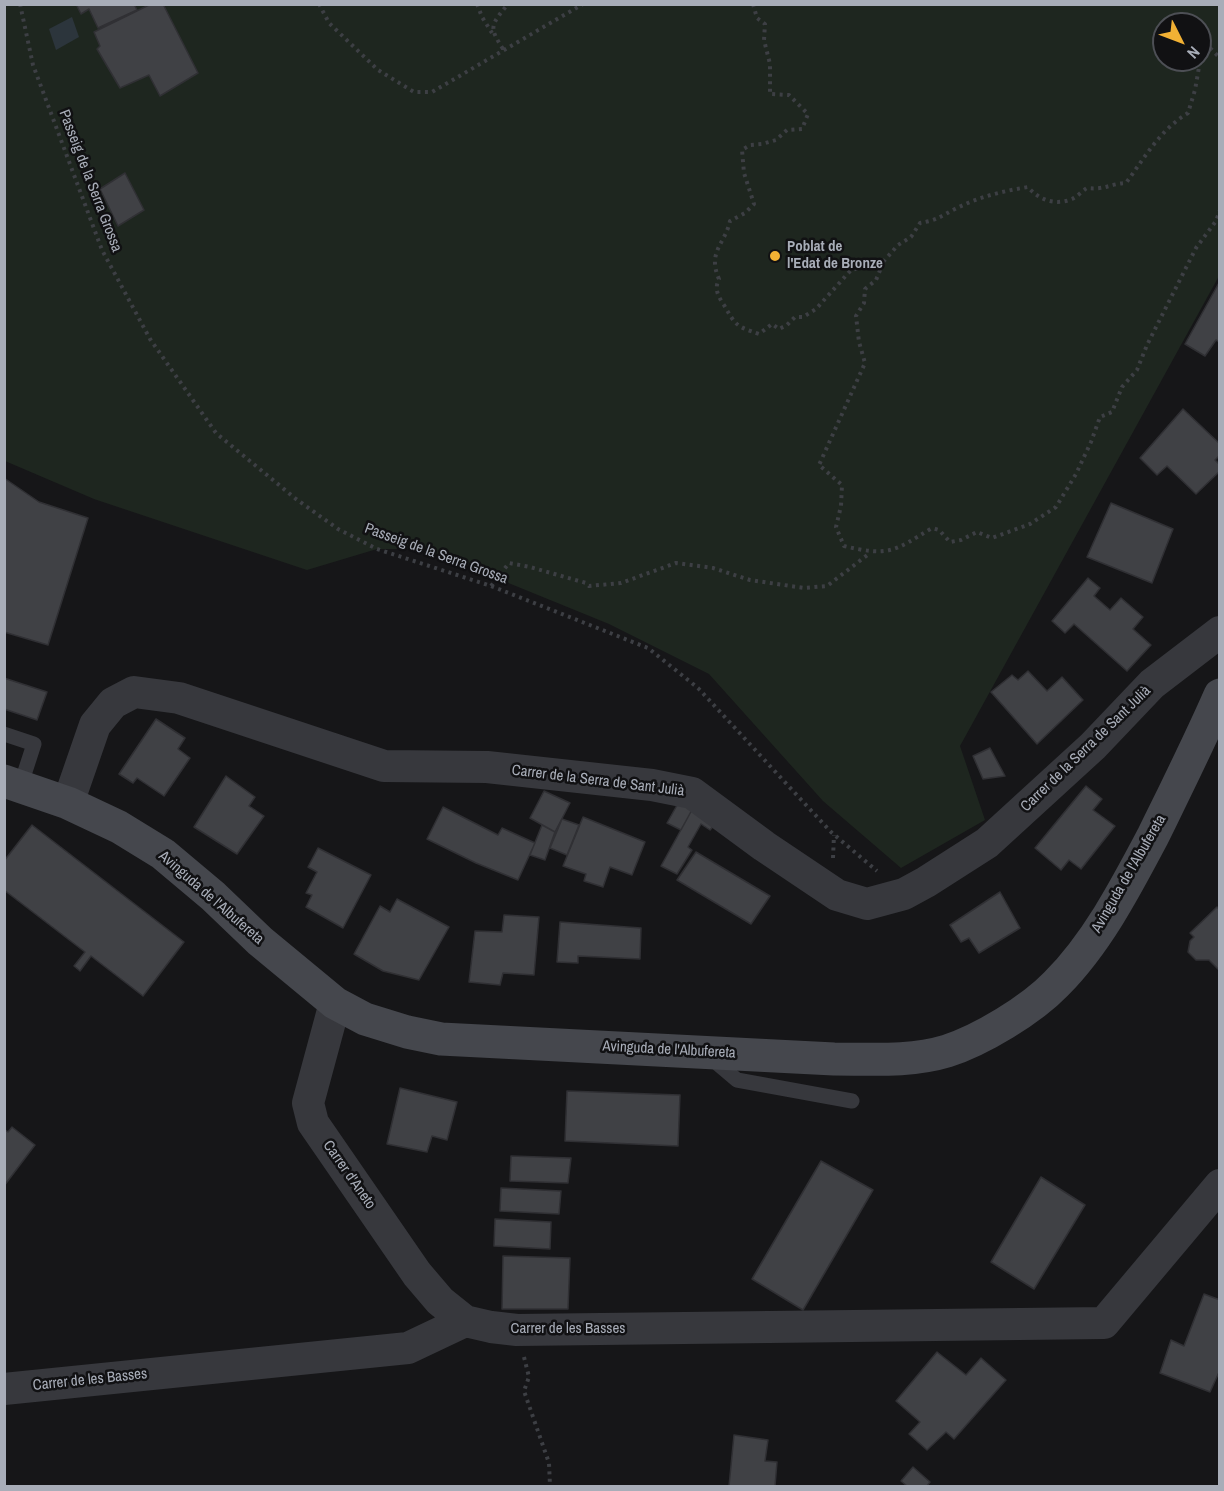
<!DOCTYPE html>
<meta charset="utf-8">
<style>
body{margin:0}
#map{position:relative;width:1224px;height:1491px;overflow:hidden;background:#161618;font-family:"Archivo Narrow",sans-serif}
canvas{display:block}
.frame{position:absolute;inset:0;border:6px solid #a8adb8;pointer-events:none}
.north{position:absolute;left:1152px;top:12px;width:60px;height:60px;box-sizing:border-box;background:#111113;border:2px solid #4d4f55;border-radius:50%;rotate:132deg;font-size:16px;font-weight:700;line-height:24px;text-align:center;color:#a8adb8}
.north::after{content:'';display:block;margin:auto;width:21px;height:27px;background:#f2b134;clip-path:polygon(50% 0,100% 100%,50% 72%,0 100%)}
</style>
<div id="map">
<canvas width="1224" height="1491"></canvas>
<div class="frame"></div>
<div class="north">N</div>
</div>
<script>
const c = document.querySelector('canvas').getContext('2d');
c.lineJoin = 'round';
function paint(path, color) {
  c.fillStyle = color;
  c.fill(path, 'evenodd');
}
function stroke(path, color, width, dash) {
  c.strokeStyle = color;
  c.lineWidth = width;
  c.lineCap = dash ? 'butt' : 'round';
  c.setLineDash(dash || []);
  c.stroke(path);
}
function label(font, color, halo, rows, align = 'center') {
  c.font = font + ' "Archivo Narrow",sans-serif';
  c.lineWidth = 5;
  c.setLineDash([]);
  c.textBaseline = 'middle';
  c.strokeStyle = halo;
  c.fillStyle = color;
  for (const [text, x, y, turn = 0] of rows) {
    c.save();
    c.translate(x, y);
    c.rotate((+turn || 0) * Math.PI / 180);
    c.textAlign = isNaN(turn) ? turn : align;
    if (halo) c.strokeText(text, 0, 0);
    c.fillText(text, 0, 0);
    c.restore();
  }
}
paint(new Path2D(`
 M5,5H1219V276L960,746L985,820L901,868L823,801L709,674L609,624L425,549H377L307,570L94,499L5,461ZM1164,24H1200V60H1164Z`), '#1e261f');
paint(new Path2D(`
 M72,17L79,37L56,50L49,29Z`), '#2c353c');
const building = new Path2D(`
 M76,4H134L137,10L98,28L89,9L81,14Z
 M151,4H163L198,73L160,96L149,75L120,88L97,49L100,46L94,32Z
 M125,173L144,210L118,226L100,189Z
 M1220,281V342L1216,340L1205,356L1185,344Z
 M1183,409L1220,444V455L1215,460L1220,465V471L1196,494L1167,466L1157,475L1140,458Z
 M4,478L39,502L88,518L48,645L4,632Z
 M1111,503L1173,529L1152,583L1087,557Z
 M1088,578L1100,588L1094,596L1110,610L1121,598L1143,617L1133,629L1151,645L1127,671L1074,624L1065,633L1052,621Z
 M1028,671L1047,691L1062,677L1083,700L1037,744L991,692L1012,675L1018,680Z
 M4,678L47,692L37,720L4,709Z
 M156,719L185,738L178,749L190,758L164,796L137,778L133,783L119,774Z
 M990,748L1005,776L983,779L973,756Z
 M226,776L255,797L249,806L264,816L237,854L194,827Z
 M1086,786L1102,799L1093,810L1115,826L1081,869L1069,860L1061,870L1035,848Z
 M544,791L570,803L555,832L530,818Z
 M680,800L693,808L681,830L667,823Z
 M443,807L498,835L502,828L535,843L518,880L476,863L427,839Z
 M693,808L715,824L710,830L701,824L688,847L692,850L677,874L661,866Z
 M583,817L645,842L632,875L610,867L603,887L584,881L586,874L563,866Z
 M562,819L579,825L567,855L550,848Z
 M32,825L184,942L143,996L91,956L80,971L74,966L85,952L4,890V861Z
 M542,825L555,832L545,860L530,855Z
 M318,848L371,875L343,928L306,907L312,895L306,893L317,872L308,867Z
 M696,852L770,896L751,924L677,880Z
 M1000,892L1020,928L979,953L969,938L961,942L950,925Z
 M397,899L449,927L419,980L383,971L354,954L380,906L390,912Z
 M1217,907L1220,910V971L1209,960H1196L1188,952L1190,941L1194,937L1190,933Z
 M504,915L539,917L534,975L503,973L500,985L469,982L475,931L502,932Z
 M560,922L641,928L640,959L578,956V963L557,962Z
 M400,1088L457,1102L447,1140L432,1136L427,1152L387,1144Z
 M567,1091L680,1095L678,1146L565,1141Z
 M12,1127L35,1145L4,1186V1129L8,1132Z
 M511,1156L571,1158L568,1183L510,1181Z
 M821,1161L873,1190L803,1310L752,1279Z
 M1041,1177L1085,1205L1034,1289L991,1262Z
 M501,1188L561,1191L559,1214L500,1211Z
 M495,1219L551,1222L550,1249L494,1246Z
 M503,1256L570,1258L568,1309H502Z
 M1204,1294L1220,1300V1370L1210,1392L1160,1373L1171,1340L1184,1346Z
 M937,1352L966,1375L981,1358L1006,1380L954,1439L946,1432L927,1450L909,1434L920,1422L896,1401Z
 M734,1435L768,1440L765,1461L777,1462L775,1486H729Z
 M913,1467L930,1482L927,1486H907L901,1481Z`);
paint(building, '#404145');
stroke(building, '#303034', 1.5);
stroke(new Path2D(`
 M20,4L33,65L102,250L150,339L216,433L296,499L338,529L377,549L491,586L648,648L698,688L831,832L877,871
 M319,4L329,23L378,70L414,92H432L583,4
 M477,4L482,17L492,33
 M753,4L757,18L765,24L764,40L770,64V94L789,95L808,114L802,129L787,130L776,140L762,144L750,145L742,150L744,173L754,204L745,213L730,221C725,244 707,252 719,279C714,289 718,296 724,305C736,326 736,326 759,334L772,324L779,329L787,325L795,317H803L816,309L851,270L883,262L898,245L911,237L920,223C938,220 941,216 955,209C978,197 1003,191 1028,187C1039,200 1055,206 1072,199C1077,197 1082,191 1087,188C1105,190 1109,184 1126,183C1145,157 1160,130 1188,113L1195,90L1202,50L1211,49L1220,58
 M503,49C489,27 490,26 508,4
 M883,263L876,280L865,289L864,303L856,316L859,342L865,363L819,465L842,485L841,506L836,527L844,546C890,557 894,551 932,528L939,530L950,542L961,540L977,532L992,538L1030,524L1056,507L1076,474L1091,442L1100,417L1112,412L1122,387L1137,370L1147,345L1196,248L1216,221L1220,210
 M491,586L509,563L530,567L586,583L589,586L621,583L676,563L713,568L750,580L804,588L827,586L870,553
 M833,858L834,835
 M524,1357L529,1377L524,1391L549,1463L550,1486`), '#3d3f44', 4, [3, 4.5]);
stroke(new Path2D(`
 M4,734L34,744L20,787
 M711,1058L737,1080L852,1101`), '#37383d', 15);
stroke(new Path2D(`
 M68,803L95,725L113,703L134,692L179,698L384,766L487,767L652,785L692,793L764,846L837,895L867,904L904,894L926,882L987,843L1093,746L1152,684L1220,632
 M335,1003L308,1103L313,1123L417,1274L440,1301L465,1321
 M4,1389L408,1348L465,1321L491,1327L517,1330L1104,1323L1220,1185`), '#37383d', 32);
stroke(new Path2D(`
 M4,781L68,803L119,827L163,854L213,896L260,941L335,1003L365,1019L407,1032L441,1039L834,1059C871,1059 911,1062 947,1051C981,1040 1031,1010 1056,984C1097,943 1126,887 1153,836C1176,789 1199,743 1220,695`), '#45474d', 33);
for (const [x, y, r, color] of [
 [775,256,6,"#f2b134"]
]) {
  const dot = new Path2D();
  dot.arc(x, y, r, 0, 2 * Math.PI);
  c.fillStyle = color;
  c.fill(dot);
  stroke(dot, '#111113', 2);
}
label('15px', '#a8adb8', '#111113', [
 ["Passeig de la Serra Grossa",90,181,69],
 ["Passeig de la Serra Grossa",436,554,20],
 ["Carrer de la Serra de Sant Julià",1086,749,-44],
 ["Carrer de la Serra de Sant Julià",598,781,7],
 ["Avinguda de l'Albufereta",1129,874,-60],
 ["Avinguda de l'Albufereta",211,898,41],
 ["Avinguda de l'Albufereta",669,1050,3],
 ["Carrer d'Aneto",349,1175,55],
 ["Carrer de les Basses",568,1329],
 ["Carrer de les Basses",90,1380,-6]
]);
label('bold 15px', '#a8adb8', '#111113', [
 ["Poblat de",787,247],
 ["l'Edat de Bronze",787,264]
], 'left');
</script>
